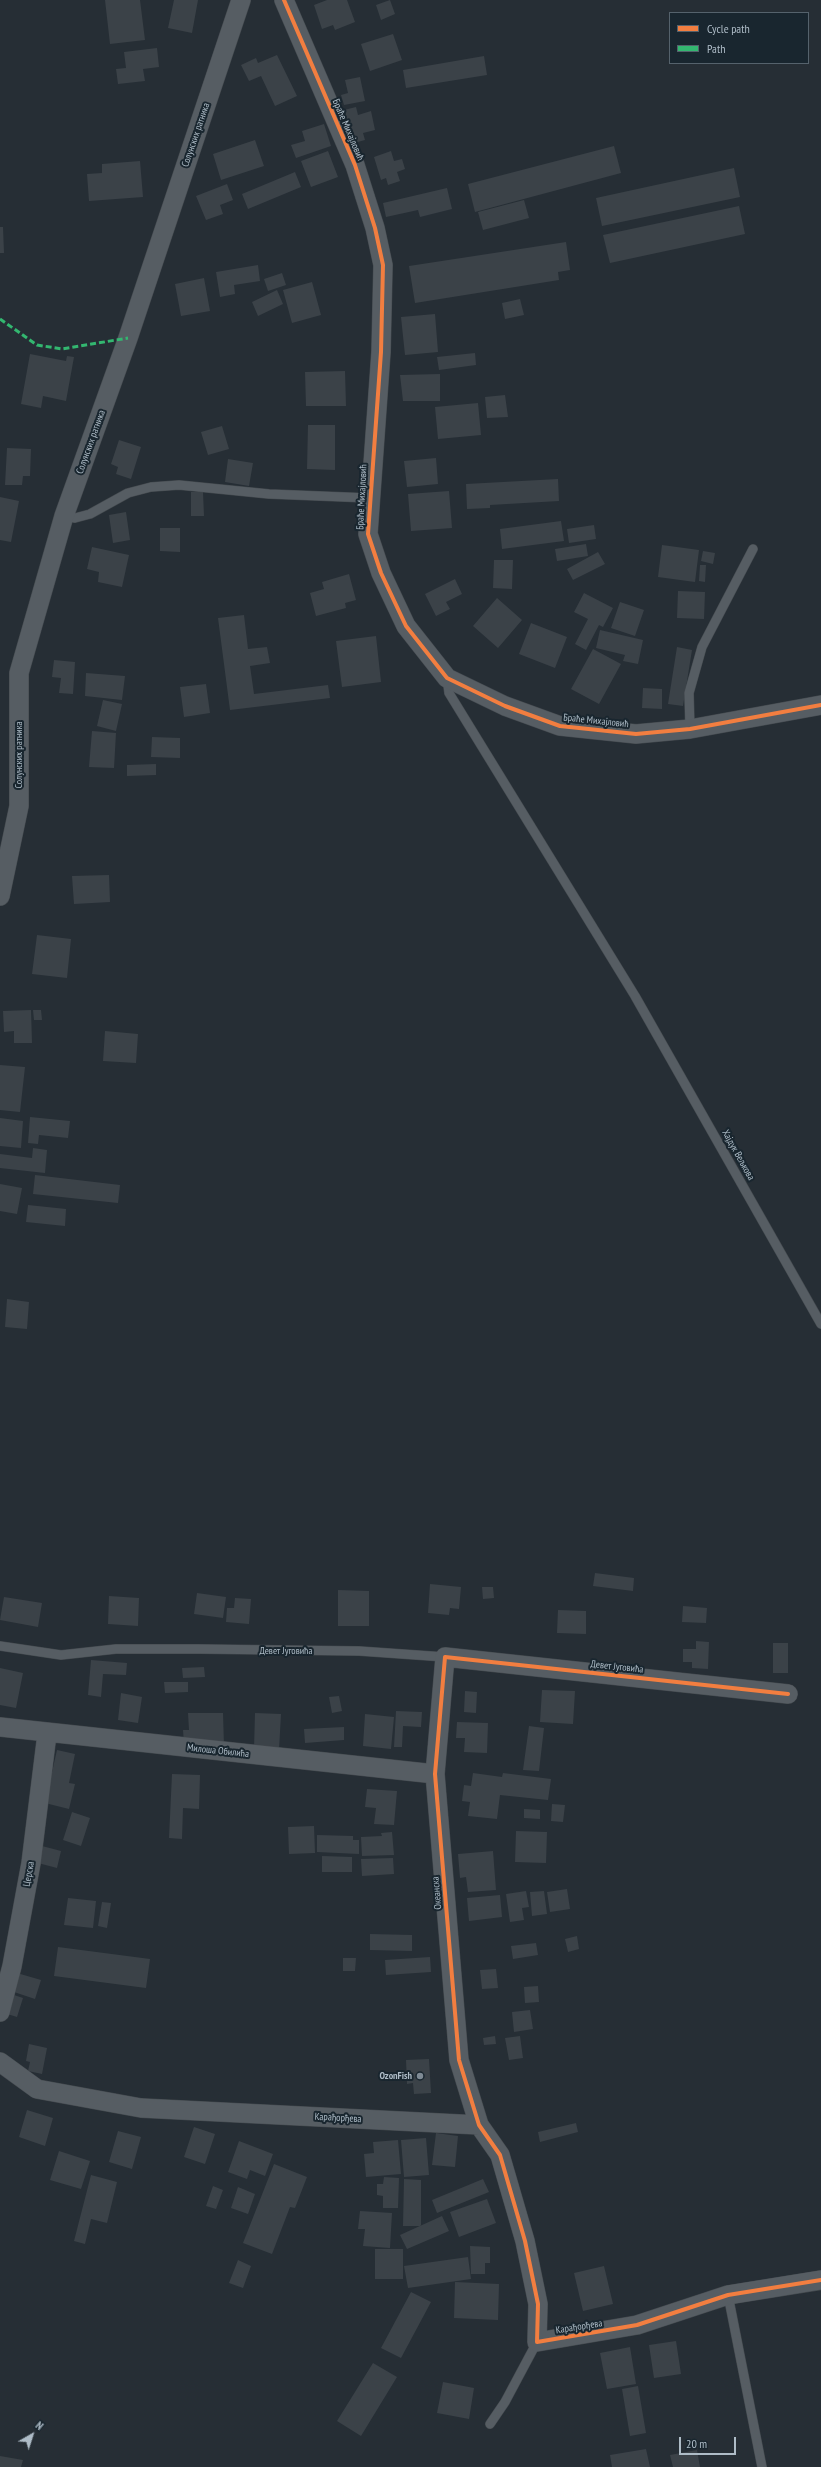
<!DOCTYPE html>
<meta charset="utf-8">
<style>
body{margin:0}
#map{position:relative;width:821px;height:2467px;overflow:hidden;background:#262e35;font-family:"PT Sans Narrow",sans-serif}
canvas{display:block}
.legend{position:absolute;left:669px;top:12px;width:140px;height:52px;box-sizing:border-box;background:#19262f;border:1px solid #55626c;margin:0;padding:5px 7px;list-style:none;font-size:12px;color:#aebcc7}
.legend li{display:flex;align-items:center;gap:8px;height:20px}
.legend b{width:20px;border:1px solid #55626c}
.north{position:absolute;left:12px;top:2415px;width:40px;height:40px;-webkit-text-stroke:3px #19262f;paint-order:stroke;rotate:39deg;font-size:11px;font-weight:700;line-height:16px;text-align:center;color:#aebcc7}
.north::after{content:'';display:block;margin:auto;width:14px;height:18px;background:#aebcc7;clip-path:polygon(50% 0,100% 100%,50% 72%,0 100%)}
.scale{position:absolute;left:679px;top:2437px;width:57px;height:18px;box-sizing:border-box;border:2px solid #aebcc7;border-top:0;padding-left:5px;font-size:12px;line-height:14px;white-space:nowrap;color:#aebcc7;-webkit-text-stroke:3px #19262f;paint-order:stroke}
</style>
<div id="map">
<canvas width="821" height="2467"></canvas>
<ul class="legend">
<li><b style="height:5px;background:#f27e40"></b>Cycle path</li>
<li><b style="height:5px;background:#33b770"></b>Path</li>
</ul>
<div class="north">N</div>
<div class="scale">20 m</div>
</div>
<script>
const c = document.querySelector('canvas').getContext('2d');
c.lineJoin = 'round';
function paint(path, color) {
  c.fillStyle = color;
  c.fill(path, 'evenodd');
}
function stroke(path, color, width, dash) {
  c.strokeStyle = color;
  c.lineWidth = width;
  c.lineCap = dash ? 'butt' : 'round';
  c.setLineDash(dash || []);
  c.stroke(path);
}
function label(font, color, halo, rows, align = 'center') {
  c.font = font + ' "PT Sans Narrow",sans-serif';
  c.lineWidth = 4;
  c.setLineDash([]);
  c.textBaseline = 'middle';
  c.strokeStyle = halo;
  c.fillStyle = color;
  for (const [text, x, y, turn = 0] of rows) {
    c.save();
    c.translate(x, y);
    c.rotate((+turn || 0) * Math.PI / 180);
    c.textAlign = isNaN(turn) ? turn : align;
    if (halo) c.strokeText(text, 0, 0);
    c.fillText(text, 0, 0);
    c.restore();
  }
}
paint(new Path2D(`
 M105,0H140L145,40L110,44Z
 M174,0H198L192,33L168,28Z
 M327,0H347L355,22L335,30L333,25L322,29L314,5Z
 M390,0L395,14L381,20L376,5Z
 M393,34L402,60L370,71L361,44Z
 M157,48L159,67L143,69L145,81L118,84L116,69L126,68L124,52Z
 M277,55L297,96L275,106L261,76L249,81L241,65L256,58L258,63Z
 M484,56L487,75L406,88L403,70Z
 M360,77L365,101L344,105L341,95L348,93L345,80Z
 M356,107L358,115L371,111L375,130L363,133L365,140L354,143L344,110Z
 M324,124L331,146L296,158L291,145L305,141L302,131Z
 M255,140L264,166L221,180L213,154Z
 M614,146L621,173L475,212L468,184Z
 M328,151L338,177L311,187L301,161Z
 M391,151L394,161L402,159L405,169L397,172L400,181L388,185L386,178L381,180L374,157Z
 M140,161L143,197L89,201L87,174L102,173V164Z
 M734,168L740,197L602,226L596,198Z
 M295,172L301,187L248,209L242,194Z
 M227,184L233,200L220,205L223,214L206,220L196,196Z
 M447,188L452,209L420,217L418,210L386,217L383,203Z
 M524,200L529,218L483,230L478,212Z
 M739,206L745,234L610,263L603,235Z
 M0,227H3L4,253H0Z
 M566,242L570,270L558,272L559,280L415,303L409,266Z
 M258,265L260,281L234,285L235,294L220,297L216,272Z
 M282,273L286,285L268,291L264,279Z
 M204,278L210,311L181,316L175,284Z
 M312,282L321,315L292,323L283,290Z
 M277,290L283,304L258,316L252,302Z
 M520,299L524,315L505,319L502,303Z
 M435,314L438,352L405,355L401,317Z
 M475,353L476,365L439,370L437,357Z
 M30,354L66,361L67,356L74,357L66,401L43,396L41,408L21,404Z
 M345,371L346,406H306L305,372Z
 M440,374V401H403L400,375Z
 M505,395L508,417L487,418L485,397Z
 M478,403L481,435L438,439L435,407Z
 M308,425H335V470L307,469Z
 M222,426L229,449L208,455L201,432Z
 M119,440L141,447L131,479L116,474L118,467L111,464Z
 M7,448L31,449L30,476H23L22,485H5Z
 M436,458L438,484L407,487L404,461Z
 M228,459L253,463L249,486L225,482Z
 M558,479L559,501L490,505V508L467,509L466,484Z
 M449,491L452,528L411,531L408,494Z
 M191,492H203L204,516H191Z
 M0,497L19,501L11,542L0,540Z
 M126,512L130,540L113,543L109,515Z
 M561,521L564,541L502,549L500,529Z
 M594,525L596,539L569,543L567,529Z
 M160,528H180V552L160,551Z
 M586,544L588,556L557,561L555,549Z
 M662,545L699,550L695,582L658,577Z
 M92,547L129,555L122,587L98,582L99,572L87,569Z
 M703,551L715,553L713,564L701,561Z
 M598,552L605,564L573,580L567,569Z
 M494,560H513L512,589L493,588Z
 M700,565H706L705,582L699,581Z
 M349,574L356,600L345,603L346,608L316,616L310,593L324,589L322,582Z
 M455,579L462,594L446,602L450,609L436,616L425,594Z
 M678,591L705,592L704,619L677,618Z
 M584,593L613,608L603,627L599,625L586,650L575,644L588,619L574,612Z
 M497,598L522,620L498,648L473,626Z
 M620,602L644,610L635,636L611,628Z
 M244,615L248,649L267,647L270,663L250,666L254,694L328,685L330,698L230,710L218,618Z
 M531,623L567,637L555,668L519,654Z
 M600,630L643,640L638,664L623,661L625,655L596,648Z
 M376,636L381,682L342,687L336,641Z
 M677,647L692,650L683,706L668,704Z
 M593,649L621,664L599,704L571,689Z
 M54,660L75,662L73,694L59,693L61,678L52,677Z
 M86,673L125,676L122,700L85,696Z
 M206,684L210,713L184,717L180,687Z
 M643,688L662,689V709L642,708Z
 M103,700L122,704L116,731L97,726Z
 M92,731L116,733L114,768L89,767Z
 M152,737L180,738V758L151,757Z
 M156,764V775L127,776V765Z
 M109,875L110,902L74,904L72,876Z
 M37,935L71,939L67,978L32,974Z
 M31,1010L32,1043H14V1031L4,1032L3,1011Z
 M33,1010H41L42,1020H34Z
 M105,1031L138,1034L136,1063L103,1061Z
 M0,1065L25,1067L20,1112L0,1110Z
 M30,1117L70,1121L68,1138L39,1135L38,1144L28,1143Z
 M0,1118L23,1121L21,1148L0,1146Z
 M33,1148L47,1150L45,1173L0,1168V1154L32,1158Z
 M35,1175L120,1185L118,1203L33,1194Z
 M0,1184L22,1188L17,1214L0,1211Z
 M28,1205L66,1209L65,1226L26,1222Z
 M7,1299L29,1302L27,1329L5,1327Z
 M595,1573L634,1578L633,1591L593,1586Z
 M430,1584L461,1587L459,1609L450,1608L449,1615L428,1613Z
 M482,1587H493L494,1598L483,1599Z
 M338,1590L369,1591V1626H338Z
 M197,1593L226,1597L223,1618L194,1614Z
 M109,1596L139,1598L138,1626L108,1624Z
 M4,1597L42,1603L38,1627L0,1620Z
 M235,1598L251,1599L249,1624L226,1622L227,1608H234Z
 M683,1606L707,1608L706,1623L682,1622Z
 M558,1610L586,1611V1634L557,1633Z
 M696,1641L709,1642L708,1669L692,1668V1662H683V1649H696Z
 M773,1643H788V1673H773Z
 M91,1660L127,1663L126,1675L103,1674L101,1697L88,1695Z
 M204,1667L205,1677L183,1678L182,1668Z
 M0,1668L23,1673L16,1708L0,1705Z
 M164,1682H188V1692L165,1693Z
 M542,1690L575,1691L573,1724L540,1722Z
 M465,1691L477,1692L476,1713L464,1712Z
 M121,1693L142,1697L138,1723L118,1720Z
 M339,1696L342,1711L332,1713L329,1697Z
 M396,1711L422,1712L421,1727L403,1726L402,1747H394Z
 M188,1713H223L224,1746L184,1744L183,1730H189Z
 M255,1713L281,1714L279,1750L254,1749Z
 M365,1714L394,1717L391,1749L363,1746Z
 M457,1722L488,1723L487,1753L464,1752L465,1738H456Z
 M529,1726L544,1728L539,1771L523,1770Z
 M344,1727V1740L305,1743L304,1729Z
 M57,1750L75,1754L69,1783L75,1784L69,1809L45,1803Z
 M473,1773L502,1777L503,1773L551,1779L548,1800L500,1795L497,1819L468,1816L470,1802L462,1801L464,1785L471,1786Z
 M172,1774L200,1775L199,1809L183,1808L182,1839L169,1838Z
 M367,1789L397,1791L394,1825L374,1824L376,1808L365,1807Z
 M552,1804L565,1805L563,1822L551,1821Z
 M524,1809L540,1810V1819L524,1818Z
 M72,1812L90,1818L81,1846L63,1840Z
 M314,1826L315,1853L289,1854L288,1827Z
 M516,1831L547,1832L546,1863L515,1862Z
 M392,1832L394,1855L362,1856L361,1837L382,1836L381,1833Z
 M317,1835L353,1836V1840H359V1854L317,1852Z
 M42,1846L61,1851L57,1868L38,1863Z
 M493,1851L496,1890L468,1892L466,1877L460,1878L458,1854Z
 M322,1856L352,1857V1872H322Z
 M393,1858L394,1874L362,1876L361,1859Z
 M567,1889L570,1909L550,1912L547,1892Z
 M526,1891L529,1907L522,1908L524,1920L510,1922L506,1894Z
 M544,1891L547,1914L532,1916L530,1892Z
 M500,1895L502,1917L469,1921L467,1898Z
 M68,1898L96,1901L93,1928L64,1925Z
 M102,1902L111,1903L107,1928L98,1926Z
 M370,1934L412,1935V1951L370,1950Z
 M577,1936L579,1949L568,1952L565,1939Z
 M536,1943L538,1955L513,1959L511,1946Z
 M58,1947L150,1959L146,1988L54,1976Z
 M430,1957L431,1972L386,1975L385,1960Z
 M343,1958H356L355,1971H343Z
 M496,1969L498,1988L482,1989L480,1970Z
 M17,1973L41,1980L35,1999L11,1991Z
 M538,1986L539,2002L525,2003L524,1987Z
 M11,1994L23,1998L17,2017L4,2013Z
 M530,2010L533,2029L514,2032L512,2012Z
 M495,2036L496,2044L484,2045L483,2038Z
 M520,2036L523,2058L509,2060L505,2038Z
 M29,2044L47,2048L42,2074L28,2071L30,2062L26,2061Z
 M429,2059L431,2093L414,2094L413,2083L407,2084L406,2060Z
 M27,2110L53,2118L45,2146L19,2137Z
 M576,2123L578,2132L540,2142L538,2132Z
 M194,2127L215,2134L205,2164L184,2157Z
 M118,2131L141,2137L132,2169L109,2162Z
 M436,2133L458,2136L455,2167L432,2165Z
 M426,2138L429,2175L404,2177L401,2140Z
 M398,2140L401,2174L366,2177L364,2154L374,2153L373,2142Z
 M239,2141L273,2154L265,2176L250,2170L247,2179L228,2172Z
 M59,2151L90,2161L81,2189L50,2180Z
 M274,2164L307,2177L295,2208L290,2207L272,2254L243,2243Z
 M91,2175L117,2182L107,2223L91,2219L85,2244L74,2241Z
 M384,2177L399,2178L398,2208H383V2196L377,2195V2184H383Z
 M404,2179L421,2180V2226H403Z
 M483,2179L489,2192L437,2213L432,2200Z
 M213,2186L223,2190L216,2209L206,2206Z
 M238,2187L255,2194L248,2214L231,2208Z
 M487,2199L496,2223L459,2237L450,2212Z
 M360,2211L392,2213L390,2248L363,2246L365,2229H358Z
 M442,2216L449,2231L407,2249L400,2235Z
 M470,2246L490,2247V2263H485V2274H471Z
 M375,2249H403V2279H375Z
 M468,2257L471,2279L408,2288L404,2266Z
 M238,2260L251,2266L243,2288L229,2283Z
 M604,2266L613,2304L583,2311L574,2273Z
 M455,2282L499,2284L498,2320L454,2318Z
 M411,2292L431,2302L401,2358L381,2348Z
 M676,2341L681,2374L654,2378L649,2345Z
 M630,2347L636,2384L607,2389L600,2353Z
 M373,2363L397,2377L361,2436L337,2421Z
 M443,2382L474,2388L469,2419L437,2413Z
 M638,2386L646,2433L630,2436L622,2389Z
 M646,2449L650,2467H612L610,2455Z
 M697,2450L700,2467H673L670,2455Z
 M0,2456L23,2460L21,2467H0Z`), '#3b4248');
const lane = new Path2D(`
 M64,516L75,518L90,514L128,493L151,487L179,485L269,494L370,498
 M447,678L449,693L635,996L821,1324
 M690,729L689,693L702,647L753,549
 M0,1646L61,1655L116,1649H199L359,1651L445,1657
 M728,2295L762,2467
 M490,2424L505,2402L537,2342`);
const street = new Path2D(`
 M284,0L355,165L375,228L383,265L381,352L368,534L381,573L406,626L447,678L505,706L560,726L636,734L690,729L821,705
 M0,896L19,806V673L64,516L128,338L241,0
 M788,1694L445,1657L435,1774L459,2060L479,2125L500,2155L525,2241L538,2304L537,2342L637,2325L728,2295L821,2280
 M0,1727L435,1774
 M0,2012L12,1966L31,1863L47,1734
 M0,2062L37,2089L141,2108L479,2125`);
stroke(lane, '#444a4f', 10);
stroke(street, '#444a4f', 20);
stroke(lane, '#565d63', 9);
stroke(street, '#565d63', 19);
stroke(new Path2D(`
 M0,319L37,345L62,349L128,338`), '#33b770', 3, [6, 3]);
stroke(new Path2D(`
 M284,0L355,165L375,228L383,265L381,352L368,534L381,573L406,626L447,678L505,706L560,726L636,734L690,729L821,705
 M788,1694L445,1657L435,1774L459,2060L479,2125L500,2155L525,2241L538,2304L537,2342L637,2325L728,2295L821,2280`), '#f27e40', 4);
for (const [x, y, r, color] of [
 [420,2076,4,"#7e8a94"]
]) {
  const dot = new Path2D();
  dot.arc(x, y, r, 0, 2 * Math.PI);
  c.fillStyle = color;
  c.fill(dot);
  stroke(dot, '#19262f', 1.5);
}
label('10px', '#aebcc7', '#19262f', [
 ["Браће Михајловић",348,130,67],
 ["Солунских ратника",196,135,-71],
 ["Солунских ратника",91,442,-70],
 ["Браће Михајловић",362,497,-87],
 ["Браће Михајловић",596,721,6],
 ["Солунских ратника",19,755,-90],
 ["Хајдук Вељкова",738,1155,61],
 ["Девет Југовића",286,1651],
 ["Девет Југовића",617,1667,6],
 ["Милоша Обилића",218,1751,6],
 ["Церска",29,1874,-80],
 ["Океанска",437,1893,-95],
 ["Карађорђева",338,2118,3],
 ["Карађорђева",579,2327,-9]
]);
label('bold 10px', '#aebcc7', '#19262f', [
 ["OzonFish",412,2076]
], 'right');
</script>
